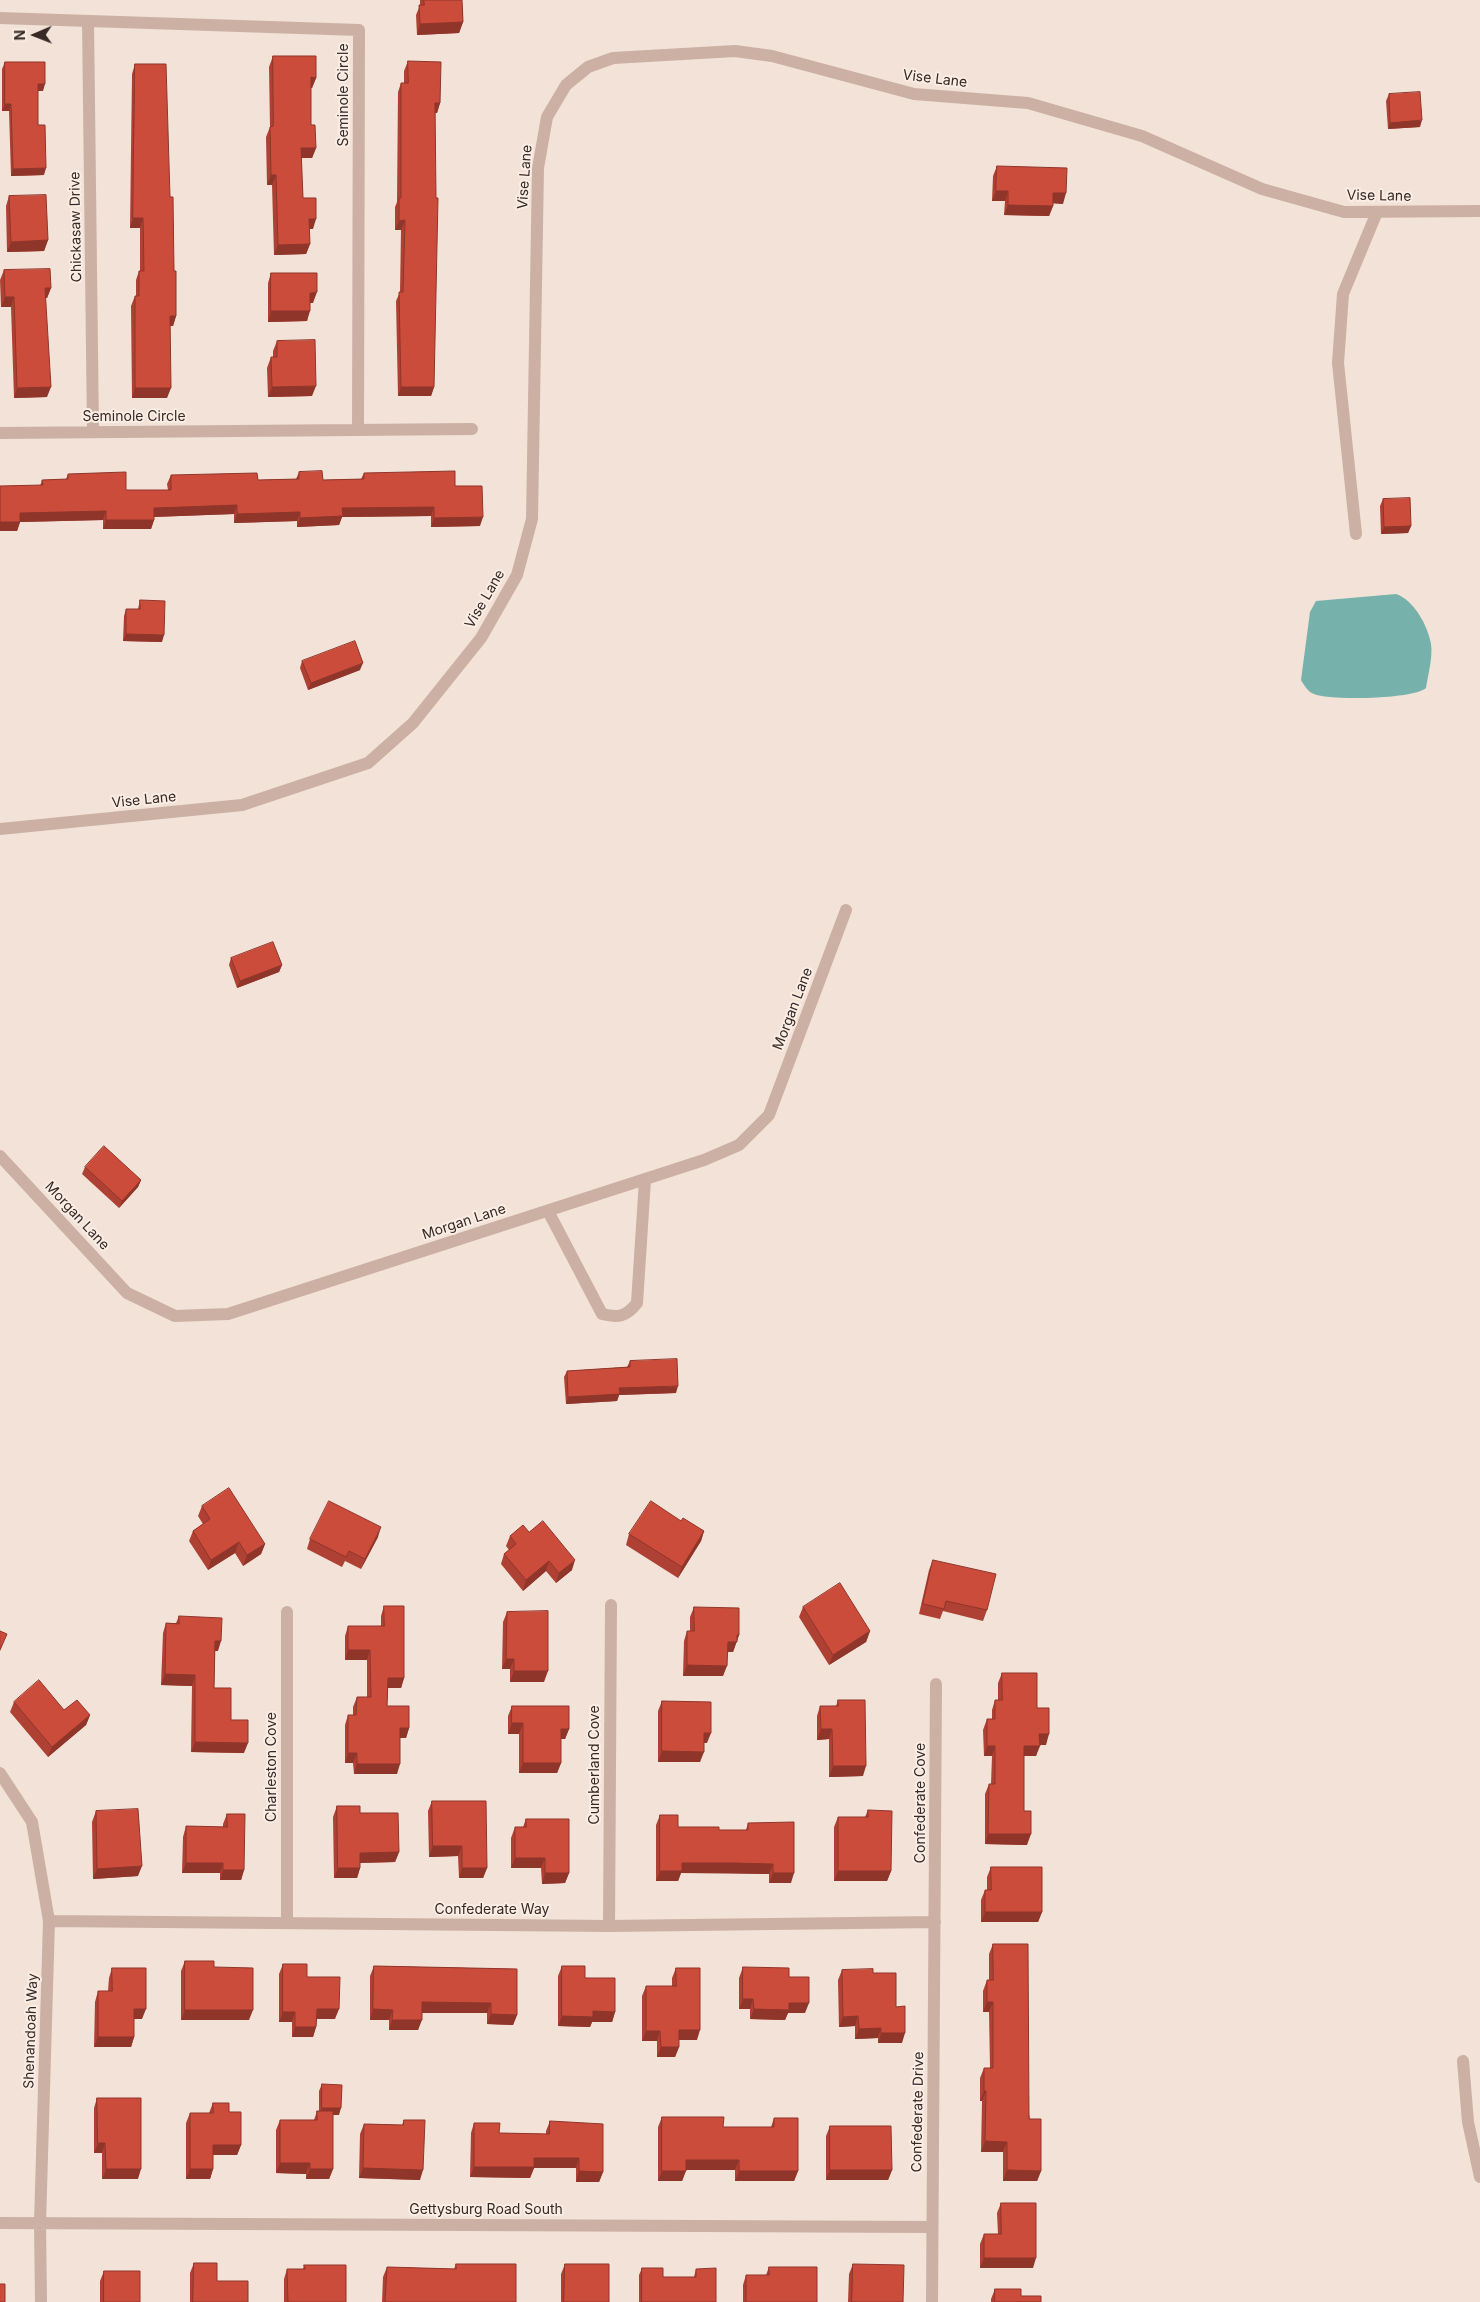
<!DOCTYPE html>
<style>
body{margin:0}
#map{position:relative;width:1480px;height:2302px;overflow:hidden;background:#f2e2d8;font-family:Inter,sans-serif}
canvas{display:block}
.north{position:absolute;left:10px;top:10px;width:50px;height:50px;-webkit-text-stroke:4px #faede4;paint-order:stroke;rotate:269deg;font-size:14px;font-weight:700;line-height:20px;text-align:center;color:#362926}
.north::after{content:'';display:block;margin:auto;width:18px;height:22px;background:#362926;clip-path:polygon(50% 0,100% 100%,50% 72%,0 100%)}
</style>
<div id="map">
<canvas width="1480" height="2302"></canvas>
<div class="north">N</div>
</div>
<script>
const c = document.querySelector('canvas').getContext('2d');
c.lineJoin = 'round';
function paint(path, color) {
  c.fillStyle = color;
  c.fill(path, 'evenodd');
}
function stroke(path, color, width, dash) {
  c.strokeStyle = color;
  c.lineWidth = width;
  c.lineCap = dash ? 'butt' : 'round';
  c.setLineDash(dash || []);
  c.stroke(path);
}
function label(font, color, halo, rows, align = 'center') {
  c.font = font + ' Inter,sans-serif';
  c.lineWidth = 4;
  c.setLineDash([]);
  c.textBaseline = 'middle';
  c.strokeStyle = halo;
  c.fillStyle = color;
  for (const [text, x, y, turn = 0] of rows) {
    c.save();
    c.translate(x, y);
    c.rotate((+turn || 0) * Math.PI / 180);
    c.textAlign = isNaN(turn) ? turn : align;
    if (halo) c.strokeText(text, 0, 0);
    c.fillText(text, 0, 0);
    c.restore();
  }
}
paint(new Path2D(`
 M1396,594C1414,600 1428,626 1431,644C1433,657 1428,675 1426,688C1414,699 1330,701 1314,694C1308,692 1304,685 1301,680L1310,612L1316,601Z`), '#76b1ab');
stroke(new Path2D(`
 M0,18L359,30L358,430
 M88,21L93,432
 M0,433L472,429
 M1356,534L1338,363L1343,294L1377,212
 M0,829L242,805L368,763L413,723L481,638L517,575L532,519L538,168L547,117L566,85L588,67L613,58L735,51L772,56L914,94L1028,103L1142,136L1262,189L1344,212L1480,211
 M0,1156L127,1293L175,1316L228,1314L704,1160L739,1145L769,1115L846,910
 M548,1211L602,1314C618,1318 626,1317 637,1303L645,1180
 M287,1612V1923
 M0,1773L32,1822L49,1921L40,2223L41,2302
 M49,1921L609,1926L935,1922
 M609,1926L611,1605
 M1463,2061L1468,2122L1480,2177
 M0,2223L932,2227
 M932,2302L936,1684`), '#cbb0a3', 12);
paint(new Path2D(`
 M420,0H462L463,22L459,33L417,35L416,15L420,5Z
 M273,56L316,78L312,88H311V125L316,148L312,158H301L303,198L313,229H309L310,244L306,254L274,255L272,185H267L266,137L270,127L269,67Z
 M408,61L440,103L437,113H435L434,387L431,396H398L396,301L400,292L401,230H395V207L397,202L398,92L401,83H404V71Z
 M5,62L43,91H38V125L44,175L11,176L9,111H2V69Z
 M135,64L170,197L176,316L173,326H170L167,398H132L131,306L135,296H136V280L139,271H140V228H130L132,74Z
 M1389,94L1420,127L1388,129L1386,101Z
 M997,166L1063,204L1053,203V206L1049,216L1004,215L1005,201H992L993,176Z
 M9,196L48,240L44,251L7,252L6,206Z
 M4,270L51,288L47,298H45L47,397L14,398L11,307H1L0,280Z
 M271,273L313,303H310L307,321L268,322V283Z
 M277,341L312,396L268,397L267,368L271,357H273V351Z
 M299,472L323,480L361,479L364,473L455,486L480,526L431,527V516L342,517L339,525L297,527V521L234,523V514L154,517V520L151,529H103V520L20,522L17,531H0V486H40L42,480L66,479L68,474L126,490H168L167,484L171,475L258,480L296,479Z
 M1383,499L1411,526L1408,533L1381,534L1380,506Z
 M140,600L162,642L123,641L124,616L126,609H138Z
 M302,661L360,670L308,690L300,668Z
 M231,958L282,965L279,972L237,988L229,965Z
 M85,1167L141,1180L138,1187L119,1208L82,1174Z
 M630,1361L676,1393L619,1395L617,1401L566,1404L564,1377L567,1371L627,1367Z
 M202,1506L265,1544L261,1554L243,1566L235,1553L208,1570L189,1541L193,1531L203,1524L198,1516Z
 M681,1521L704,1531L701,1541L678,1578L626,1545L629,1534Z
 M529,1532L572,1570L556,1583L546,1571L523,1591L501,1564L504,1554L509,1550L506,1546L510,1536Z
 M378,1537L361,1569L345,1561L342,1567L307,1549L310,1539Z
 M933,1560L987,1610L983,1621L943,1611L940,1619L919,1614L929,1570Z
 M384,1606L404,1678L401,1688H388L387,1706L409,1728L406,1738H400L397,1774H354L353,1763H345V1725L348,1715H353V1707L357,1697H367V1660H345V1636L348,1626H381V1616Z
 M694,1607L739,1635L733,1652H727L723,1676H683L684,1641L687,1631H690V1617Z
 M803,1607L870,1631L866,1642L829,1665L799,1617Z
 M507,1612L544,1682H510V1669H502L503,1622Z
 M179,1616L218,1651H215L214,1688L231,1720L244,1753L191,1752L192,1686L161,1685L163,1633L166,1623H176Z
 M1002,1673L1037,1708L1046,1745H1039L1036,1756H1024V1811L1027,1845L985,1844V1794L989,1784H991L992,1756H984L983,1730L987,1719H992V1710L995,1700H998V1683Z
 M838,1700L863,1776L829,1777V1739L817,1740V1716L820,1706H836Z
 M662,1701L707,1743H704L700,1762H658V1711Z
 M14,1702L90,1715L86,1725L48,1757L10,1712Z
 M512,1706L569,1729L565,1739H561V1763L557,1773H519V1734H508V1716Z
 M432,1801L487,1868L483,1878H459L458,1856L429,1857L428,1811Z
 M337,1806L360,1813L399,1852L395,1862L360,1863V1868L357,1878H334L333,1817Z
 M868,1810L891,1871L887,1881H834V1827L838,1817H865Z
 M96,1811L138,1876L93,1879L92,1822Z
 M227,1814L244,1870L241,1880H220V1873H182L183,1837L186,1826L223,1827V1824Z
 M660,1815L678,1827L719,1830H746L748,1823L791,1883H769V1874L732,1873H681L678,1881H656V1825Z
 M526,1819L569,1873L565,1883L542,1884L541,1868H511V1838L515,1827H523Z
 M991,1867L1042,1912L1038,1922H981V1900L985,1890H987V1877Z
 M993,1944L1041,2171L1037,2181H1003V2152H981L982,2101H980V2078L984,2068H990L989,2012H983V1991L987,1980H989V1954Z
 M185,1961L214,1967L249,2020H181V1971Z
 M283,1964L307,1977L335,2019H317L316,2027L313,2037H292V2022H279V1974Z
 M374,1966L517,1969V2015L513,2025L487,2024V2013H422L418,2030H389V2020H370V1976Z
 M562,1966L585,1978L615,2012L612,2022H592L590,2027L558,2026V1976Z
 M743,1967L789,1977L805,2013H788L785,2020L750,2019V2009H739V1978Z
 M112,1968L142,2019H134V2037L131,2047H94L95,2002L98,1991H108L109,1978Z
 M676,1968L697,2040H679V2047L675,2057H657V2041H642V1996L646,1986H672V1978Z
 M842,1970L873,1973L896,2007L902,2043H878V2038L855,2039V2026L839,2027L838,1980Z
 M322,2084L339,2115H333V2169L329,2179H306V2174L276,2173V2130L280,2120H314L317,2111H319V2091Z
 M97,2098L138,2179H102V2153H94V2108Z
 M213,2103L229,2112L241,2145L237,2155H213V2169L210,2179H186V2123L190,2113H209Z
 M662,2117L723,2127H771L774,2118L798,2171L794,2181H735V2170H686L682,2181H658V2127Z
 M404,2120L420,2180L359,2178L360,2134L364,2124L402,2125Z
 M550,2121L603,2172L599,2182H576V2168H534L530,2178L470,2177L471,2133L474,2123L499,2133L546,2134V2131Z
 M830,2126L892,2170L888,2180H826V2136Z
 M1001,2203L1033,2268H980V2244L984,2234H998L997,2213Z
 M194,2263L217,2281L248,2302H190V2273Z
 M456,2264L516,2302H382L383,2277L387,2267L454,2269Z
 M565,2264L609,2302H561V2274Z
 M853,2264L903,2302H848L849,2274Z
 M304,2265L346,2302H284V2279L287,2269H303Z
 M769,2267L817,2302H743V2285L746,2275H766Z
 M642,2268L663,2277H694L696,2269L716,2302H639V2275Z
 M104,2271L140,2302H100V2281Z
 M995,2289L1021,2296L1041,2302H991V2299Z`), '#af4134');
paint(new Path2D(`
 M463,22L459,33L417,35L420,24Z
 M311,77L316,78L312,88H307Z
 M38,84H45L43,91H36Z
 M435,103H440L437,113H432Z
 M5,104H11L9,111H2Z
 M1422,120L1420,127L1388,129L1390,123Z
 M301,148H316L312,158H297Z
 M46,168L44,175L11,176L13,169Z
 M271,175H276L272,185H267Z
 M996,191H1008L1005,201H992Z
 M1053,193H1066L1063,204L1049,203Z
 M1008,205L1053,206L1049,216L1004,215Z
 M133,218H143L140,228H130Z
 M309,219H316L313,229H305Z
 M405,220L401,230H395L399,221Z
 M48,240L44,251L7,252L11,242Z
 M310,244L306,254L274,255L278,245Z
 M45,288H51L47,298H41Z
 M317,292L313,303H307L310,293Z
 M5,297H14L11,307H1Z
 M271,311H310L307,321L268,322Z
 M170,316H176L173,326H167Z
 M316,386L312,396L268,397L272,387Z
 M51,387L47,397L14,398L17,388Z
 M401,387H434L431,396H398Z
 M135,388H171L167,398H132Z
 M237,505L234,514L151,517L154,508Z
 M434,507L431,516L342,517L339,525L297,527L300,518L342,508Z
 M106,511L103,520L20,522L17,531H0V522L20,513Z
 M300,512L297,521L234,523L237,514Z
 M483,517L480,526L431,527L434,518Z
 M106,520H154L151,529H103Z
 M1411,526L1408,533L1381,534L1384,527Z
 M126,634L164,635L162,642L123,641Z
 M363,663L360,670L308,690L311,683Z
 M282,965L279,972L237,988L240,981Z
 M141,1180L138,1187L119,1208L122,1201Z
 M678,1386L676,1393L619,1395L617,1401L566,1404L568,1397L619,1388Z
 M381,1527L378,1537L361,1569L365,1559Z
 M704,1531L701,1541L678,1578L682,1567Z
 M239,1542L235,1553L208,1570L211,1560Z
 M265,1544L261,1554L243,1566L247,1555Z
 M575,1560L572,1570L556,1583L559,1573Z
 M549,1561L546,1571L523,1591L526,1580Z
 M870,1631L866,1642L829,1665L833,1655Z
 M737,1635H739L733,1652H724L728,1642Z
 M215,1641H221L218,1651H212Z
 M348,1650H370L367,1660H345Z
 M506,1659H514L510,1669H502Z
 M687,1665L727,1666L723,1676H683Z
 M514,1671H548L544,1682H510Z
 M165,1674L195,1675L192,1686L161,1685Z
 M388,1678H404L401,1688H384Z
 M90,1715L86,1725L48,1757L52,1747Z
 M512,1723H523L519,1734H508Z
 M400,1728H409L406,1738H397Z
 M561,1729H569L565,1739H558Z
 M821,1729H832L829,1739L817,1740Z
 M704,1733H711L707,1743H701Z
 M1039,1734H1049L1046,1745H1036Z
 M195,1742L248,1743L244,1753L191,1752Z
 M987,1746H995L992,1756H984Z
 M1024,1746H1040L1036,1756H1020Z
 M662,1751L704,1752L700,1762H658Z
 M348,1753H357L353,1763H345Z
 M523,1763H561L557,1773H519Z
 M357,1764H400L397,1774H354Z
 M833,1766H866L863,1776L829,1777Z
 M988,1834H1031L1027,1845L985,1844Z
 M433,1846H462L458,1856L429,1857Z
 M399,1852L395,1862L356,1863L360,1853Z
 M515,1858H545L541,1868H511Z
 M186,1863H223L220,1873H182Z
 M682,1863H735L773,1864L769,1874L681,1873L678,1881H656L660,1871Z
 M142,1866L138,1876L93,1879L97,1869Z
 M338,1868H360L357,1878H334Z
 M462,1868H487L483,1878H459Z
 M223,1870H244L241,1880H220Z
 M838,1871H891L887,1881H834Z
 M545,1873H569L565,1883L542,1884Z
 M773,1873H794L791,1883H769Z
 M985,1912H1042L1038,1922H981Z
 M743,1999H753L750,2009H739Z
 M422,2002L491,2003L487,2013H419Z
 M987,2002H993L989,2012H983Z
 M789,2003H809L805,2013H788L785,2020L750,2019L754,2009Z
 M134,2009H146L142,2019H131Z
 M317,2009H339L335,2019H313Z
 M373,2009L393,2010L389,2020H370Z
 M185,2010H253L249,2020H181Z
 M593,2011L615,2012L612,2022H592L590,2027L558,2026L562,2016Z
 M283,2012H295L292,2022H279Z
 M491,2014L517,2015L513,2025L487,2024Z
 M858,2016L855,2026L839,2027L843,2017Z
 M392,2020H422L418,2030H389Z
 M295,2027H316L313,2037H292Z
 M881,2028L878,2038L855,2039L859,2029Z
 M679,2030H700L697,2040H675Z
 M646,2031H660L657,2041H642Z
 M881,2033H905L902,2043H878Z
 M98,2037H134L131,2047H94Z
 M661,2047H679L675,2057H657Z
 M984,2091H986L982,2101H980Z
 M322,2108H341L339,2115H319Z
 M985,2141L1007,2142L1003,2152H981Z
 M98,2143H105L102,2153H94Z
 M213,2145H241L237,2155H210Z
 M534,2158H579L576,2168H534L530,2178L470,2177L474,2167Z
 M686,2160H739L735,2170H682Z
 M280,2163H310L306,2174L276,2173Z
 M363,2168L423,2170L420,2180L359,2178Z
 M106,2169H141L138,2179H102Z
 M190,2169H213L210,2179H186Z
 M310,2169H333L329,2179H306Z
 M830,2170H892L888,2180H826Z
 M1007,2170L1041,2171L1037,2181H1003Z
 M579,2171L603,2172L599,2182H576Z
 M662,2171H686L682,2181H658Z
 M739,2171H798L794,2181H735Z
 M984,2258H1036L1033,2268H980Z`), '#8f352a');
const building = new Path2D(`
 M424,0H462L463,22L420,24L419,5H424Z
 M273,56H316V78L311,77V125H315L316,148H301L303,198H316V219H309L310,244L278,245L276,175H271L270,127L273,126Z
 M408,61L441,62L440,103H435L436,198H438L434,387H401L399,292H403L405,220L399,221V198H401V83H408Z
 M5,62H45V84H38V125H45L46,168L13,169L11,104H5Z
 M135,64H166L170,197H173L174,271H176V316H170L171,388H135V296H139V271H144L143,218H133Z
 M1420,92L1422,120L1390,123L1389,94Z
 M997,166L1067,168L1066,193H1053V206L1008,205V191H996Z
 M46,195L48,240L11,242L9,196Z
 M50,269L51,288H45L51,387L17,388L14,297H5L4,270Z
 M271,273H317V292L310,293V311H271Z
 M315,340L316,386L272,387L271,357H277V341Z
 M322,471L323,480L364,479V473L455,471V486H482L483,517L434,518V507L342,508L343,516L300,518V512L237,514V505L154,508V520H106V511L20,513V522H0V486L43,485L42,480L68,479V474L126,472V490H171V475L257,473L258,480L299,479V472Z
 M1410,498L1411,526L1384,527L1383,499Z
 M140,600L165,601L164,635L126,634V609H140Z
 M355,641L363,663L311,683L302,661Z
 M273,942L282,965L240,981L231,958Z
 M104,1146L141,1180L122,1201L85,1167Z
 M677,1359L678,1386L619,1388L620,1394L568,1397L567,1371L630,1367V1361Z
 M229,1488L265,1544L247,1555L239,1542L211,1560L193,1531L210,1519L202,1506Z
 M329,1501L381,1527L365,1559L349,1551L346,1557L310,1539Z
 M651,1501L681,1521L683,1518L704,1531L682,1567L629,1534Z
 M543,1521L575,1560L559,1573L549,1561L526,1580L504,1554L516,1544L510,1536L523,1525L529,1532Z
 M933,1560L996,1574L987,1610L946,1601L944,1609L923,1604Z
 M840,1583L870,1631L833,1655L803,1607Z
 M384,1606H404V1678H388L387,1706H409V1728H400V1764H357V1753H348V1715H356L357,1697H371L370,1650H348V1626H384Z
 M694,1607L739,1608V1635H737V1642H728L727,1666L687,1665V1631H694Z
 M548,1611V1671H514V1659H506L507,1612Z
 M179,1616L222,1618L221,1641H215L214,1688H231V1720H248V1743L195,1742V1675L165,1674L166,1623L179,1624Z
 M0,1631L7,1634L0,1650Z
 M1002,1673H1037V1708H1049V1734H1039L1040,1746H1024V1811H1031V1834H988L989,1784H995V1746H987V1719H995V1700H1002Z
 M39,1680L64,1710L77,1700L90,1715L52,1747L14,1702Z
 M838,1700H865L866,1766H833L832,1729H821L820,1706H838Z
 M662,1701L711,1702V1733H704V1752L662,1751Z
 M512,1706H569V1729H561V1763H523V1723H512Z
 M432,1801H486L487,1868H462V1846H433Z
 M337,1806H360V1813H398L399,1852L360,1853V1868H338Z
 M138,1809L142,1866L97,1869L96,1811Z
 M868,1810L892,1811L891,1871H838V1817H868Z
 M227,1814H245L244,1870H223V1863H186V1826L227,1827Z
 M660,1815H678V1827H719V1830H748V1823L794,1822V1873H773V1864L735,1863H682V1871H660Z
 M526,1819H569V1873H545V1858H515V1827H526Z
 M991,1867H1042V1912H985V1890H991Z
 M993,1944H1028L1029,2119H1041V2171L1007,2170V2142L985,2141L986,2091H984V2068H993V2002H987V1980H993Z
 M185,1961H214V1967L253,1968V2010H185Z
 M283,1964H307V1977H340L339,2009H317L316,2027H295V2012H283Z
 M374,1966L517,1969V2015L491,2014V2003L422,2002V2020H392L393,2010L373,2009Z
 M562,1966H585V1978H615V2012L593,2011V2017L562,2016Z
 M743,1967L789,1968V1977H809V2003H789V2010L754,2009L753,1999H743Z
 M112,1968H146V2009H134V2037H98V1991H112Z
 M676,1968H700V2030H679V2047H661L660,2031H646V1986H676Z
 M873,1969V1973H896V2007L905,2006V2033H881V2028L859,2029L858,2016L843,2017L842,1970Z
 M322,2084L342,2085L341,2108H322Z
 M97,2098H141V2169H106L105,2143H98Z
 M213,2103H229V2112H241V2145H213V2169H190V2113H213Z
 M317,2111H333V2169H310V2163H280V2120H317Z
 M662,2117H724L723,2127H774V2118H798V2171H739V2160H686V2171H662Z
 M404,2120H425L423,2170L363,2168L364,2124L403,2125Z
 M550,2121L603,2124V2172L579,2171V2158H534V2167H474V2123H500L499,2133L549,2134Z
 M830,2126H891L892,2170H830Z
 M1001,2203H1036V2258H984V2234H1001Z
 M194,2263H217V2281H248V2302H193Z
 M456,2264H516V2302H385L387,2267L456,2269Z
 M565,2264H609V2302H564Z
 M853,2264L904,2265L903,2302H852Z
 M304,2265H346V2302H288L287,2269H305Z
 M769,2267H817V2302H746V2275H769Z
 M642,2268H663V2277H696V2269L716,2268V2302H642Z
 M104,2271H140V2302H104Z
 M0,2284H5V2302H0Z
 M995,2289H1021V2296H1041V2302H995Z`);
paint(building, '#cc4c3c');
stroke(building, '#8f352a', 1);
label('14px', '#362926', '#faede4', [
 ["Vise Lane",935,79,7],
 ["Seminole Circle",344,95,-90],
 ["Vise Lane",525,177,-86],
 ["Vise Lane",1379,196,1],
 ["Chickasaw Drive",76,227,-91],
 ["Seminole Circle",134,417],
 ["Vise Lane",485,599,-60],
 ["Vise Lane",144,800,-6],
 ["Morgan Lane",793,1009,-69],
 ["Morgan Lane",77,1216,47],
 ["Morgan Lane",464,1222,-18],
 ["Cumberland Cove",595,1765,-90],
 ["Charleston Cove",272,1767,-90],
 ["Confederate Cove",921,1803,-90],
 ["Confederate Way",492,1910],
 ["Shenandoah Way",31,2031,-88],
 ["Confederate Drive",918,2112,-89],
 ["Gettysburg Road South",486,2210]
]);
</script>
